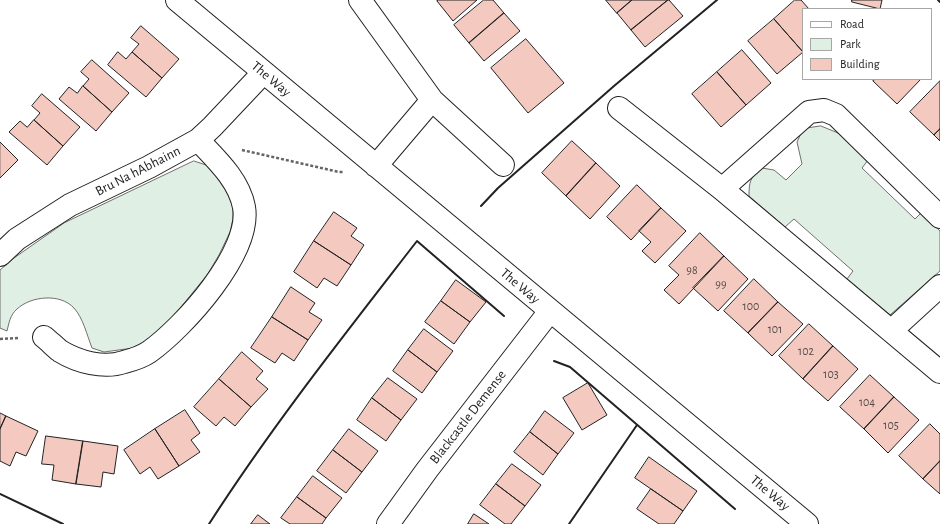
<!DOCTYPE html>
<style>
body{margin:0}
#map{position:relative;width:940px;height:524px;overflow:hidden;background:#fff;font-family:"Alegreya Sans",sans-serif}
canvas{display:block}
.legend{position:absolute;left:802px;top:8px;width:130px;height:72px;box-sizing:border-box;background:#fff;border:1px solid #a7a7a7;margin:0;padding:5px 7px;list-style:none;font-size:12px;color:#222}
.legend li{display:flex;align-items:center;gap:8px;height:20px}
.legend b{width:20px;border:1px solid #a7a7a7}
</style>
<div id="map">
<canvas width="940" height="524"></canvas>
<ul class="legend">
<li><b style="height:5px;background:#fff"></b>Road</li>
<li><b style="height:11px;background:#e0efe3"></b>Park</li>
<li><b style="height:11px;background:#f3c9c0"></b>Building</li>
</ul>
</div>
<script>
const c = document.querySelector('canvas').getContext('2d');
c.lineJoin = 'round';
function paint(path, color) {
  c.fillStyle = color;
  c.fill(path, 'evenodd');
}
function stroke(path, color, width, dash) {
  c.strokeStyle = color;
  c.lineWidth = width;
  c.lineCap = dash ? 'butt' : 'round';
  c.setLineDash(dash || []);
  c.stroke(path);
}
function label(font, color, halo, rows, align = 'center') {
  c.font = font + ' "Alegreya Sans",sans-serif';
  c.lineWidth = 3;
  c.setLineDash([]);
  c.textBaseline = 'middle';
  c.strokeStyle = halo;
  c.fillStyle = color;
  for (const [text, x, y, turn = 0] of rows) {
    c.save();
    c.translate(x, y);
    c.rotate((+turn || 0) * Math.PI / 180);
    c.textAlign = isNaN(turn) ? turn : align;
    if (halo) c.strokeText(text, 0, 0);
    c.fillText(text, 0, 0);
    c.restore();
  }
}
const green = new Path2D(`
 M821,126L838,133L868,160L862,168L915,219L921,213L940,231V271L890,315L847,279L853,271L794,219L785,227L749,196C749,182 750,177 762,168L774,170L786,180L802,164L797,142L803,129Z
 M194,161L212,167L226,186L233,208V219L230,232L219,255L207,275L160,333L133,348L104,352L92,348C87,335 83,318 74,308C60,293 31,296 17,309C10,315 9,323 7,331L0,328V270L14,258L64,223Z`);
paint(green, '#e0efe3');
stroke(green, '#6f6f6f', 1);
const building = new Path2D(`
 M439,0H477L453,21L437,1Z
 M484,0H493L504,13L469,43L454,25Z
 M606,0H632L617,13Z
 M632,0H668L631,30L617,13Z
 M668,0H669L683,16L645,47L631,30Z
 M795,0H801L809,9H803V52L774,19Z
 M852,0H882L880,9L852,2Z
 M504,13L520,31L484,61L469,43Z
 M774,19L803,52L777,74L748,41Z
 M141,26L179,59L162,78L132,52L139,44L131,38Z
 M526,39L564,83L528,113L491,68Z
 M742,50L771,83L746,105L717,72Z
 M118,52L126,59L132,52L162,78L146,97L108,65Z
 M92,60L129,93L112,112L83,86L89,79L81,72Z
 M717,72L746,105L721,127L692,94Z
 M876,79H921L897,104L873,81Z
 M940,81V129L934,135L910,112Z
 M83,86L112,112L96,131L59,99L69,87L77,93Z
 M42,94L80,127L63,146L34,120L40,113L32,106Z
 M34,120L63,146L47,165L9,132L20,121L27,127Z
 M940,129V141L934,135Z
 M572,141L596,163L566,196L542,173Z
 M0,142L18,160L0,178Z
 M596,163L620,186L590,219L566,196Z
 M637,185L661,208L631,240L607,217Z
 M661,208L686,231L655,263L642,251L651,242L639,231Z
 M334,212L357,228L351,236L364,245L351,265L314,241Z
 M700,233L724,256L679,304L664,290L679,275L669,266Z
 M314,241L351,265L337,286L324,278L317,288L294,272Z
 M724,256L748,279L718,311L693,288Z
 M754,279L778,302L748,333L724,311Z
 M456,280L486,302L470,322L441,301Z
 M291,287L315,303L309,312L322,320L308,340L272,317Z
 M441,301L470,322L454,344L425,322Z
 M778,302L803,324L772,356L748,333Z
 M272,317L308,340L294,361L282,353L275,363L251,348Z
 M809,324L833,346L803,379L779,356Z
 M424,329L453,351L437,372L408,350Z
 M833,346L858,369L828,401L803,379Z
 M408,350L437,372L422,393L393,371Z
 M242,352L263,371L256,379L268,389L251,407L219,379Z
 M870,375L894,397L864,429L840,407Z
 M388,378L417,399L401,420L372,398Z
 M219,379L251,407L235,426L224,417L216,426L194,407Z
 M588,383L607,415L582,430L563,398Z
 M894,397L919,420L888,453L864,429Z
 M372,398L401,420L386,441L357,420Z
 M185,410L200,433L191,440L200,452L179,466L155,429Z
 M545,411L574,433L558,454L530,432Z
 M0,413L6,416L0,429Z
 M6,416L38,431L26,456L16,452L10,466L0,461V429Z
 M930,424L940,434V461L923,479L899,456Z
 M155,429L179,466L158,479L150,467L140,474L124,450Z
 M349,429L378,451L362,472L333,450Z
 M530,432L558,454L543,475L514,452Z
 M46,436L83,441L76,484L52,480L54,465L42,464Z
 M83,441L118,446L114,474L103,472L101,487L76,484Z
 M333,450L362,472L346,493L317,471Z
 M649,457L697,491L683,511L635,478Z
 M940,461V494L923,479Z
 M512,464L541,485L525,506L496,484Z
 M313,476L342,498L326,518L297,497Z
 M496,484L525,506L511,524H505L480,505Z
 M651,489L683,511L674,524H659L637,509Z
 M297,497L326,518L322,524H290L281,518Z
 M474,514L489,524H468Z
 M258,515L270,524H251Z`);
paint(building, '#f3c9c0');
stroke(building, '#222', 1);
const minor = new Path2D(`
 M177,0L807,524
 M360,0L432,100L503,165
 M619,108L722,189L940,372
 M376,166L432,100
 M722,189L809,112L824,110L836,115L940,217
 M0,255L17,239L70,205L149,167L198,140L212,127L263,73
 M891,331L940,286
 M44,337C49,341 55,347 60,351C78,362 104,369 124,362C132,360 143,356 149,352C184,327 252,252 244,207C239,180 216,159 198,140
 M388,524L427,470L550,311`);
stroke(minor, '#222', 24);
stroke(new Path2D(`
 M242,150L339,172H344
 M0,339L19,338`), '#646464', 2.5, [3, 2]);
stroke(minor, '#fff', 22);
stroke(new Path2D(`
 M938,0L940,2
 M481,206L498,188L614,86L717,0
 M554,361L570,367L735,509
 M0,494L63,524
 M209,524C272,426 345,334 417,241L504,316
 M569,524L637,425`), '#222', 2);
label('12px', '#564c4a', null, [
 ["98",692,270],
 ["99",721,284],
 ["100",751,306],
 ["101",775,329],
 ["102",806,351],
 ["103",831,374],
 ["104",867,402],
 ["105",891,425]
]);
label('14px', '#222', '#fff', [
 ["The Way",271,79,40],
 ["Bru Na hAbhainn",138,171,-27],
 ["The Way",520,286,40],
 ["Blackcastle Demense",468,417,-52],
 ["The Way",770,493,40]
]);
</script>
